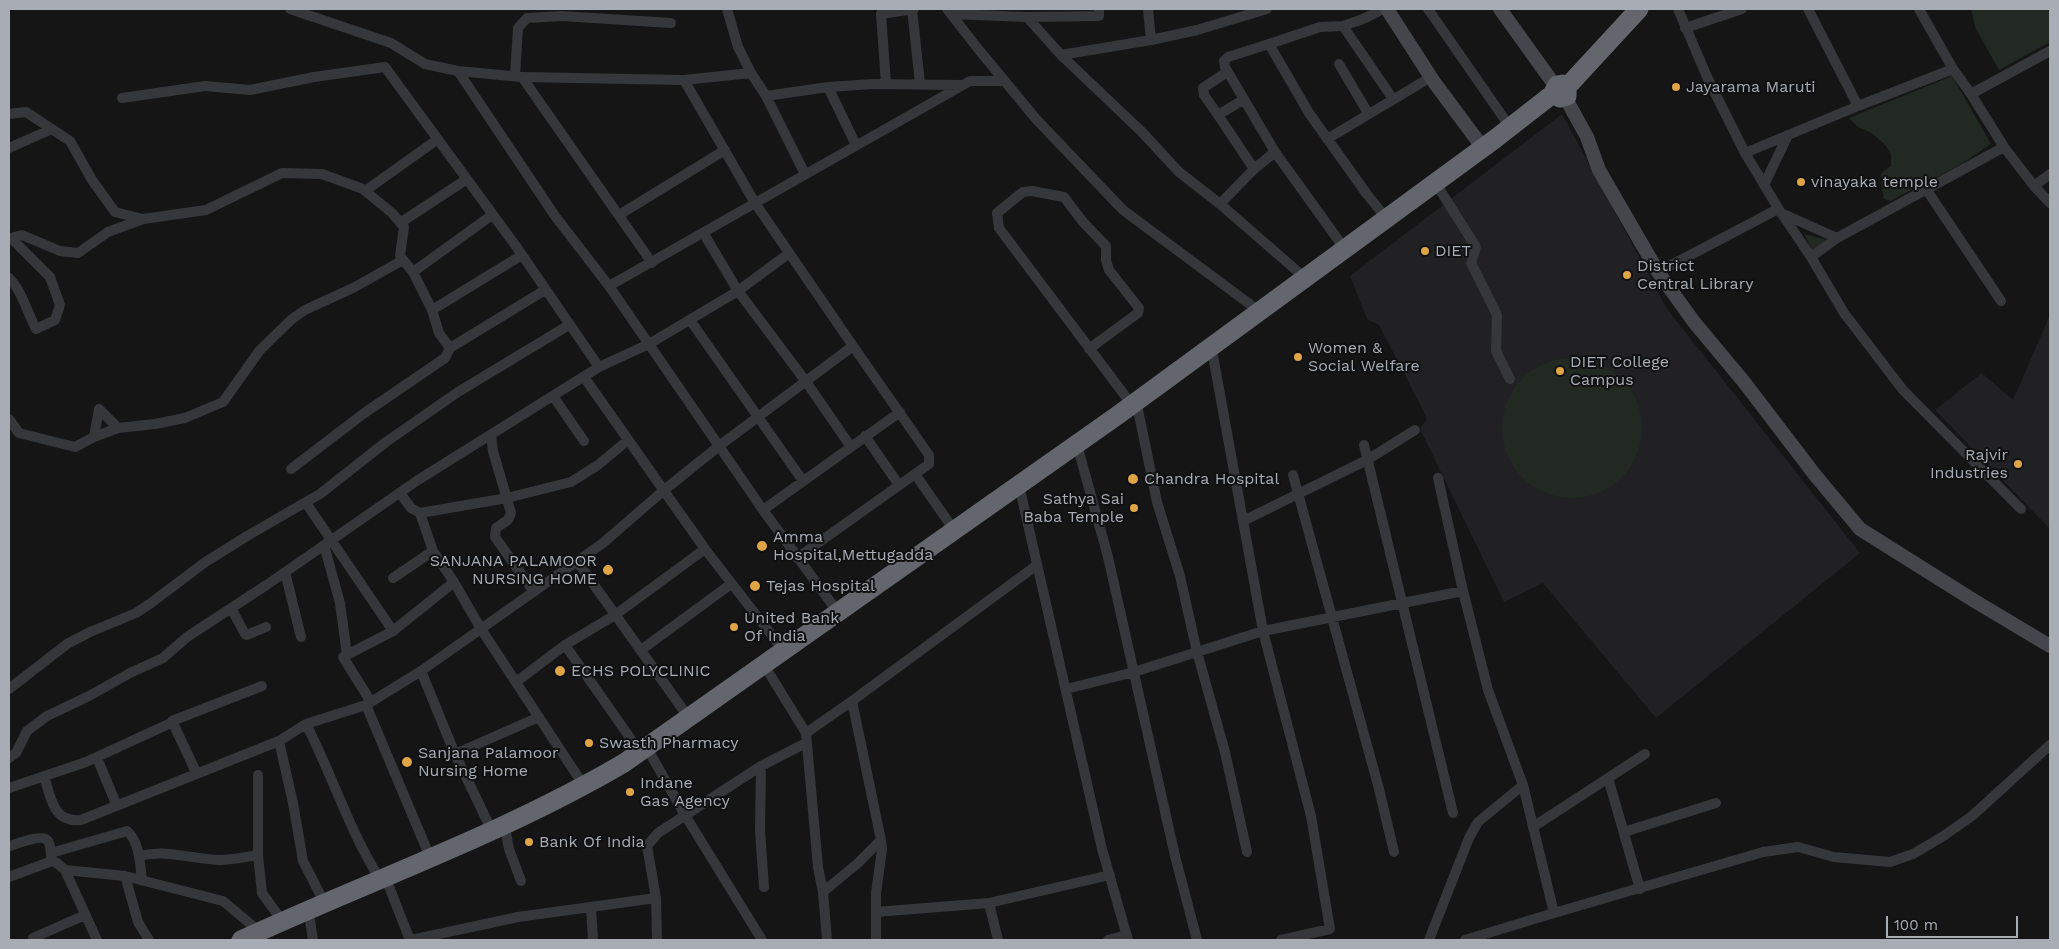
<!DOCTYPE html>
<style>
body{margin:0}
#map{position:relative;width:2059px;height:949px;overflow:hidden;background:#151516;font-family:"Work Sans",sans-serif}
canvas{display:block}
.frame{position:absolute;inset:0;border:10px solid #a8adb5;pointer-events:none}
.scale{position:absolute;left:1886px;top:916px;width:132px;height:22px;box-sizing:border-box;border:2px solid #a8adb5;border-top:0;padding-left:6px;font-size:15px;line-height:18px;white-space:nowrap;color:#a8adb5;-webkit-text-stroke:4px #101011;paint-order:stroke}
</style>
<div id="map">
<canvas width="2059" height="949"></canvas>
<div class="frame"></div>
<div class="scale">100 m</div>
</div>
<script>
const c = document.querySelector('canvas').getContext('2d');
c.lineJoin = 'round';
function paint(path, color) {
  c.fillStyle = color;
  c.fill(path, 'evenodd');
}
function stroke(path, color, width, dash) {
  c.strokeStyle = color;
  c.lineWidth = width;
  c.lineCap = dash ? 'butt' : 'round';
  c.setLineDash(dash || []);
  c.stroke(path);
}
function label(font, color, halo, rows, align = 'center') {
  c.font = font + ' "Work Sans",sans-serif';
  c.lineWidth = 4;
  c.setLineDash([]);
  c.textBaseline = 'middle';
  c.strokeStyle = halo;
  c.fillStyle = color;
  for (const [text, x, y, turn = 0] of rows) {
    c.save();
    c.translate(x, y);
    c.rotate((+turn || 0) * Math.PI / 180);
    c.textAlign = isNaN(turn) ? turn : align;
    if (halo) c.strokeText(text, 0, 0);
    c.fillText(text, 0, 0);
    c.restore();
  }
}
paint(new Path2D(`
 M1562,114L1667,309L1860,553L1656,718L1543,583L1504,602L1420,429L1427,418L1379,325L1367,319L1350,276Z
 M2050,315V529L1935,410L1982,373L2013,400Z`), '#212123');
paint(new Path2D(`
 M1971,9H2050V42L1999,70L1975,27Z
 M1952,76L1991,144L1958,166L1890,201L1884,199L1881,183V173L1891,166V154L1886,146L1872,133L1858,127L1849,118Z
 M1804,234L1827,240L1813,252Z
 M1502 428a70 70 0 1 1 140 0a70 70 0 1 1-140 0Z`), '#222822');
stroke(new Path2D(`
 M290,9L391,43L425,64L458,71L555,216L609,286
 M727,9L738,47L751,73
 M912,9L920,84
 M947,9L979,50L1036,119L1123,210L1259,311
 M1099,9V16L1027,17L1061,55L1141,131L1179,172L1220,204L1304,277
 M1148,9L1151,40
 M1383,9L1363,19L1343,26L1320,27L1269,44L1309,113L1366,193L1386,218
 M1428,9L1510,127
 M1678,9L1708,79L1745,153
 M1808,9L1858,106L1953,69
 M1919,9L1953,69L1971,94
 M951,14L1027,17
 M1343,26L1393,99
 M1685,28L1742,9
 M1269,44L1228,57L1224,61L1225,67L1275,152L1344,248
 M1061,55L1151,40L1197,30L1267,9
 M1339,64L1368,113
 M458,71L521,77
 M515,76L518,28L527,18L562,16L671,23
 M886,84L881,14L914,9
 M766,96L828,87
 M122,98L205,86L250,90L314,77L385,67L518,249L599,367
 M1243,100L1218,115L1254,169L1275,152
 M1858,106L1745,153L1781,213L1837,238L2004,147
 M9,114L26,112L70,141L92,180L115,212L143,219
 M1218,115L1204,95L1203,88L1227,72
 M1327,139L1431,77
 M856,145L828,87L873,84L963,85
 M9,148L52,129
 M2050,174L2034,186L2050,203
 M1764,185L1788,135
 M2034,186L2004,147L1971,94L2050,51
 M1926,189L2001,301
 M1440,190L1476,247L1471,263L1497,315L1496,351L1510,379
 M365,191L438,139
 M1220,204L1254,169
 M1782,214L1811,257L1837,238
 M619,215L725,150
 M400,223L467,179
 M704,234L738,291L807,383L851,447
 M1811,257L1844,313L1903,390L2021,509
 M652,263L522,77L684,80
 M413,272L432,310L439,333L450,348L545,290
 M1658,272L1778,209
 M9,278C22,291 27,312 36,329L55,320L60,305L50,277L11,238L22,235L60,251L78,253L108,232L143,219L206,210L282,173L322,174L363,189L392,213L404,227L400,256L413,272L492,215
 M432,310L522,255
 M690,320L803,481
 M1089,349L1138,313L1139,308L1109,270L1106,260V246L1083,222L1064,197L1032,191L1023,192L997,213L999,228L1132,405
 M553,396L584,441
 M99,409L118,428
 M1138,410L1157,502L1180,576L1197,652L1225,752L1247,852
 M9,419L19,433L75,447L94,437L99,409
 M491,435L493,451L511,513L508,520L496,528L495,537L534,592
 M865,436L899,485
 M94,437L118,428L155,424L185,418L223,402L260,350L292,319L305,310L353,288L403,260
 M1364,445L1453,813
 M1079,452L1108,557L1175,856L1197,940
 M291,469L363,414L445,358L450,348
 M915,474L954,530
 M1293,475L1379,789L1394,852
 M1438,478L1463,591
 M400,493L411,508L420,513L507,498L571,482L598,465L628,440
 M1021,494L1102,849L1128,940
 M306,503L393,631L454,582L481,629L584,786
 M763,510L900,412
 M420,513L433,551L454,582
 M1243,521L1367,460L1415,430
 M324,545L340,603L347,655
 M705,549L784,651
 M797,558L929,464V455L853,346
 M577,561L689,718
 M285,572L301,637
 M393,578L433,551
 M231,608L245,634L247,635L266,627
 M840,615L763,510L609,286L970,81H1005
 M565,645L615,615L705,549L584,377
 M641,650L731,584
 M769,673L806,733
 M516,682L565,645L640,752
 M9,689L67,644L90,632L136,613L151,603L204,563L247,536L320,494L386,442L458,392L569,325
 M1066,689L1134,672L1263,631L1213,356L1208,350
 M852,701L1037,565
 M371,702L343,657L393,631
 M366,705L430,857
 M306,724L366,705L421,671
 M455,754L539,717
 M651,755L685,815L762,940
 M9,758L16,753L27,731L47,716L89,696L130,673L163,658L187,637L268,584L418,480L599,367L649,344L738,291L788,254
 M97,758L117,806
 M197,774L172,721L262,686
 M258,775V855L262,893L283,922
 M44,776C51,798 53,823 81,820L279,741
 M1608,778L1640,889
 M1523,785L1554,913L1763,852L1798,847L1834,857L1890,862L1913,854L1942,837L1972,816L2050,745
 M9,788L86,762L173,722
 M1533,827L1645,754
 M492,831L455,754L421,671L603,543L663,491L719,446L853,346L755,203L684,80L751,73L766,96L805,174
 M1624,832L1716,803
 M506,833L509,849L521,881
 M9,846C17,844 43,833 48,841C51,846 51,853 51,858
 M51,853L127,831C140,842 140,865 142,880
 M139,856C169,849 190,859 219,860C233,860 245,857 258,855
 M9,877L52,861L57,863L65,870
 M388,884L410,940
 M764,887L760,831L761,766L806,743
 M823,892L818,867L806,733L852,701L881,840
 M656,898L647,846L658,833L761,766
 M989,903L998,940
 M325,904L303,861L293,803L279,741L306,724C332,774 350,833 380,879
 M591,907L593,940
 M876,912L989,903L1110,875
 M310,920L313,940
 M33,940V938L85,915
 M97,940L65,870L125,876
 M149,940L138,922L125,876L223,901L260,932
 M411,940L518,917L656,898L657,940
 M827,940L823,892L858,863L881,840L882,849L876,893V940
 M1108,940L1127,935
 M1281,940L1330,929L1311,816L1263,631L1463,591L1488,690L1523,785L1478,822L1469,838L1429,940
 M1465,940L1554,913`), '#36373b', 10);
stroke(new Path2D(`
 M1387,9L1434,82L1483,148
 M1500,9L1556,87
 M1565,97L1587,137L1599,170L1658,272L1694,322L1744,382L1815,475L1860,529L1973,600L2050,646`), '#45464b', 14);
stroke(new Path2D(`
 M1567,87L1563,84L1557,85L1554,91L1555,95L1560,98L1567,96V87L1639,9
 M241,940C369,881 503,834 624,763L1118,415L1495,139L1554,93`), '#63666c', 19);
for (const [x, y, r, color] of [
 [1676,87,5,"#dfa545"],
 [1801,182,5,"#dfa545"],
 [1425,251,5,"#dfa545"],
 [1627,275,5,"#dfa545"],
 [1298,357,5,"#dfa545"],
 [1560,371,5,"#dfa545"],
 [2018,464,5,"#dfa545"],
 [1133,479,6,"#dfa545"],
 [1134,508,5,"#dfa545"],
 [762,546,6,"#dfa545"],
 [608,570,6,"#dfa545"],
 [755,586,6,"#dfa545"],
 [734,627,5,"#dfa545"],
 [560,671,6,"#dfa545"],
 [589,743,5,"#dfa545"],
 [407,762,6,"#dfa545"],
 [630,792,5,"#dfa545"],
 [529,842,5,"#dfa545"]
]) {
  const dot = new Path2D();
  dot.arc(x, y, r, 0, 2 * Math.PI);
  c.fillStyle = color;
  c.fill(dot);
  stroke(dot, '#101011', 2);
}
label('16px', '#a8adb5', '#101011', [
 ["Jayarama Maruti",1686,87],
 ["vinayaka temple",1811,182],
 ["DIET",1435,251],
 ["District",1637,266],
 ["Central Library",1637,284],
 ["Women &",1308,348],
 ["Social Welfare",1308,366],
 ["DIET College",1570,362],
 ["Campus",1570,380],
 ["Rajvir",2008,455,"right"],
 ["Industries",2008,473,"right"],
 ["Chandra Hospital",1144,479],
 ["Sathya Sai",1124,499,"right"],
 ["Baba Temple",1124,517,"right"],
 ["Amma",773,537],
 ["Hospital,Mettugadda",773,555],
 ["SANJANA PALAMOOR",597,561,"right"],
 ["NURSING HOME",597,579,"right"],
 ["Tejas Hospital",766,586],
 ["United Bank",744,618],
 ["Of India",744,636],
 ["ECHS POLYCLINIC",571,671],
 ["Swasth Pharmacy",599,743],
 ["Sanjana Palamoor",418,753],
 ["Nursing Home",418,771],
 ["Indane",640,783],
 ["Gas Agency",640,801],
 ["Bank Of India",539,842]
], 'left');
</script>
